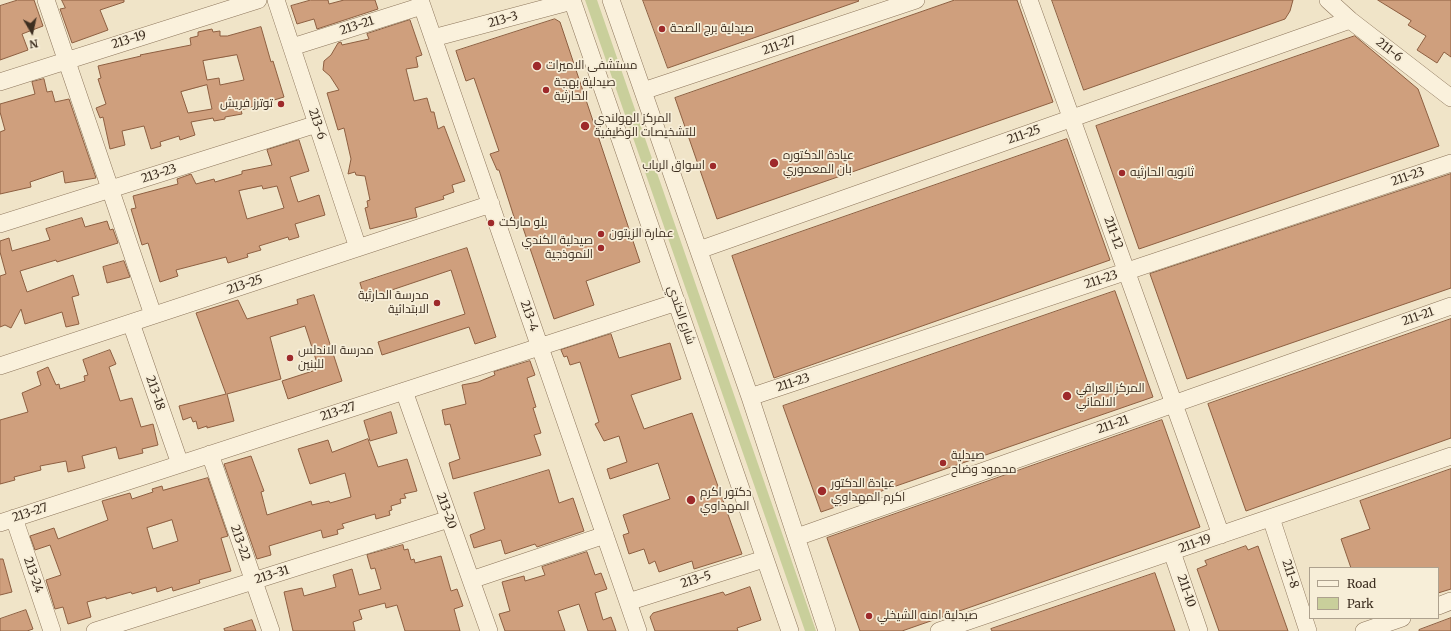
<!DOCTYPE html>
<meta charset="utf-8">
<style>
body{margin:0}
#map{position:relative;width:1451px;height:631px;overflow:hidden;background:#f0e4c8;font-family:Merriweather,serif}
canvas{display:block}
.legend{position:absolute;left:1309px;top:567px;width:130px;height:52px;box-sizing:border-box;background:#f7eed8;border:1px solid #ada18e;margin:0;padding:5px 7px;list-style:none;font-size:12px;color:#3d2e20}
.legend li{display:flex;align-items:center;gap:8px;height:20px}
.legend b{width:20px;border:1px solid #ada18e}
.north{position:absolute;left:12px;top:12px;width:40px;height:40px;-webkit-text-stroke:3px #f7eed8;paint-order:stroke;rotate:171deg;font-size:11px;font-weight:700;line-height:16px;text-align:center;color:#3d2e20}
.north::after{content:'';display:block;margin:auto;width:14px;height:18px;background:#3d2e20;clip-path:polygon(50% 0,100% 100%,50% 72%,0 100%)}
</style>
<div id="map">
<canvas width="1451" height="631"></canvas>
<ul class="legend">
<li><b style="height:5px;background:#faf1dc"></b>Road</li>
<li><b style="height:11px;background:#c9cf9b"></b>Park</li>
</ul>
<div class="north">N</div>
</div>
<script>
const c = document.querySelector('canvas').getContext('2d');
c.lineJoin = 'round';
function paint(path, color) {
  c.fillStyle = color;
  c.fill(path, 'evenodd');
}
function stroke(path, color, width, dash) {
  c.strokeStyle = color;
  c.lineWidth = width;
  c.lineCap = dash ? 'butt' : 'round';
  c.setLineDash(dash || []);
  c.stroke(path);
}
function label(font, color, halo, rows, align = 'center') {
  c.font = font + ' Merriweather,Cairo,serif';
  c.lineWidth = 3.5;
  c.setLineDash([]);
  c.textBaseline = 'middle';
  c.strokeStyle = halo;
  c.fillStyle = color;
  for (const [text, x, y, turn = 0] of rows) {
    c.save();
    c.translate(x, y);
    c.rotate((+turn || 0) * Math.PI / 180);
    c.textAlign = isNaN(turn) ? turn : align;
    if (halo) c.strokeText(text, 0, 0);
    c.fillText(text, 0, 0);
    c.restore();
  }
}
paint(new Path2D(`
 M585,0H597L816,631H805Z`), '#c9cf9b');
const building = new Path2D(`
 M18,0H34L43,26L22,34L28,50L0,60V6Z
 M62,0H124V2L100,10L108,30L72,43L60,9L65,8Z
 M311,0H328L329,4L344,0H375L378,9L317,29L314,19L297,24L291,6Z
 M643,0H858L859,1L668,68Z
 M955,0H1017L1053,102L717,219L675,98Z
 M1052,0H1293L1290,11L1285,19L1084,90Z
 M1378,0H1451V57L1444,52L1437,63L1417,50L1426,36L1408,25L1411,21Z
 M555,19L560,22L640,262L586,281L594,305L554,319L520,219L515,220L499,170H497L490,154L499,151L474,78L466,81L456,51Z
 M410,20L422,55L416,57L418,67L406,69L414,101L427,98L431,112H434L438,129L444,126L465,181L452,185L454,192L443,196L444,199L415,208L417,217L370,229L365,208L368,207L367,201L370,200L365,176L356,175L355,172L348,174L351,159L344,128L338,130L327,93L339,90L330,76L323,70L324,61L331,55L338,43L341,42L342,45L369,39L367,34Z
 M261,27L271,62L273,61L284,97L241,110L242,114L225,117V119L214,121L213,118L191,122L195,135L180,140L179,136L160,142L161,146L151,149L144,126L122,131L125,145L110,149L103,117L100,118L96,108L106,104L98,79L101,78L98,66L141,56L140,55L191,45L190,38L198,36V32L212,29L213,32L220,31V36H227ZM237,55L244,80L220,85L219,78L207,80L203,61ZM207,85L212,109L188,113L181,92Z
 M1355,36L1418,89L1439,146L1139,249L1096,126Z
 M44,79L47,92L52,91L55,102L69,99L96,178L65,183L63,171L30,182L31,187L0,194V132L5,130L0,112V104L35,94L32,82Z
 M1067,139L1110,260L774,378L732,256Z
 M299,140L309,171L290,177L298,202L319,195L325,215L295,224L299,237L289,240L288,237L259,246L261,250L247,254L248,257L228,263L226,257L176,270L178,276L160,282L148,243L142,245L131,209L136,208L133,196L178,184L177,179L191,174L196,184L214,179L215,182L242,174V171L272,165L267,150ZM262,186L263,189L277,186L284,208L247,219L239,191Z
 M1451,174V288L1187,379L1150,274Z
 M82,218L85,227L107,221L110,230L113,229L118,243L57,262L56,260L20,271L27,292L73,275L79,295L72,297L79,324L66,327L62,312L25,324L21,309L11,328L5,325L0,327V276L6,274L0,252V241L9,238L12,251L50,240L46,229Z
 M467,248L496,337L475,344L469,327L382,355L378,342L465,314L451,270L365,299L360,283Z
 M124,261L130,277L107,283L103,267Z
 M1115,291L1153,397L821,512L783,406Z
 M314,295L342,381L288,399L282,381L319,369L305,326L270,337L281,379L227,394L234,421L207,428V426L198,429L196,421L193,422L191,417L183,420L179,406L226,394L196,313L238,300L247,319L298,304L297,300Z
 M1451,319V438L1246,511L1208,404Z
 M611,334L619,358L670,343L681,379L631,395L644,429L692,413L742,554L694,569L692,561L659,572L655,561L649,564L644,549L629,554L623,535L629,533L623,515L670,499L658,463L610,479L607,469L627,462L619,436L604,441L595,424L599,422L580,362L570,365L567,356L564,357L561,350Z
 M110,350L116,364L109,367L120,401L132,398L141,427L153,424L158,445L142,449L143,453L119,459L116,447L82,456L85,468L68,472L66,461L61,462L40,466L41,470L14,477L15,480L0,484V420L28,412L22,393L41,385L37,372L48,367L56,385L59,384L60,389L85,381L84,376L88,375L83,360Z
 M530,361L535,375L527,378L536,407L533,408L541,433L534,435L541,455L453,479L449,463L460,459L450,424L445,425L442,410L466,404L462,385L478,382L495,375L494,372Z
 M391,412L397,433L370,441L364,421Z
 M1162,420L1200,527L902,631H860L827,538Z
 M368,439L378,467L407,459L417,491L404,494L406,498L400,499L401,503L391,506L392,510L389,511L390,515L376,519L375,514L342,524L344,528L337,530L338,534L323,538L321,530L269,546L271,555L257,559L224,464L251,456L264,491L261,492L267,515L311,501L312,505L329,501L330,503L351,497L345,473L310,484L298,449L328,440L332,452Z
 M1451,469V589L1438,593V568H1351L1341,539L1370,529L1360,501Z
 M549,470L559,503L573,498L584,531L537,547L535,544L505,554L501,540L474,548L470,535L485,529L474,493Z
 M208,478L228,536L221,538L231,571L199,580L200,583L173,591L172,587L157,592L156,587L132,594L131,592L106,599V597L87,602L91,617L68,624L63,607L55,609L46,580L61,575L50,545L35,550L30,536L54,528L58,539L108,520L102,501L130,493L132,499L153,492L152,489L162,486L163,490ZM172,520L178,541L153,549L147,528Z
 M403,545L404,550L408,549L411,560L414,559L415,563L441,556L451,591L457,589L463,606L454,609L460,631H405L397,605L386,608L385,603L359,610L362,619L353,622L355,631H293L284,592L302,588L304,596L336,587L333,575L352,569L359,595L381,589L375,568L371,569L367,555Z
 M1246,546L1248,550L1258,546L1288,631H1219L1197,569L1207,565L1205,561Z
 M587,552L595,575L601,573L607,589L595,593L603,620L611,617L616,631H588L579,604L558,611L565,631H505L499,614L510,611L502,582L524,576L525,581L545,575L542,567Z
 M0,559H3L12,592L0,595Z
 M1155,573L1175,631H992L991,629Z
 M750,587L761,620L737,628L738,631H655L650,617L653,613L723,592L725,595Z
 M26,610L33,629L27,631H0V619Z
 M1451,618V631H1419V630Z
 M252,620L256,631H225L224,629Z`);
paint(building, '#cf9f7d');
stroke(building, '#8d5f41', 1);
const minor = new Path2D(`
 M46,0L153,315
 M276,0L358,248
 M420,0L638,631
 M572,0L790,631
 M611,0L750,397L827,631
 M1029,0L1221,535
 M1328,0L1350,20L1451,98
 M433,38L572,1
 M292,47L422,6
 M0,82L258,0
 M643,91L916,0
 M0,224L317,124
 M699,250L1350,20
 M131,323L180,464
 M0,366L491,204
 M404,391L489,631
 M750,397L1451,163
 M210,454L271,631
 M14,518L52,631
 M1271,518L1308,631
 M0,523L677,302
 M797,537L1451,306
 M1172,552L1199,631
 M471,580L605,535
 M628,602L764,559
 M1438,606L1451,601
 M95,631L449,519
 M939,631L1451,456
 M1364,631L1402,618`);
stroke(minor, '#8d765c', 18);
stroke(minor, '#faf1dc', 17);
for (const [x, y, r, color] of [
 [662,29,4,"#9e2a2b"],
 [537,66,5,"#9e2a2b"],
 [546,90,4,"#9e2a2b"],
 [281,104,4,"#9e2a2b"],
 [585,126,5,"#9e2a2b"],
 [774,163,5,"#9e2a2b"],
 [713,166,4,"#9e2a2b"],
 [1122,173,4,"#9e2a2b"],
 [491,223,4,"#9e2a2b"],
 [601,234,4,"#9e2a2b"],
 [601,248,4,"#9e2a2b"],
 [437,303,4,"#9e2a2b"],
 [290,358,4,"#9e2a2b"],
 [1067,396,5,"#9e2a2b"],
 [943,463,4,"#9e2a2b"],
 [822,491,5,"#9e2a2b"],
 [691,500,5,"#9e2a2b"],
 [869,616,4,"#9e2a2b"]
]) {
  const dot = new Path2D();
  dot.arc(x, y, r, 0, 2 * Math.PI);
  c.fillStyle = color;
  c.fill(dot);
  stroke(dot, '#f7eed8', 1.5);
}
label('12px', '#3d2e20', '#f7eed8', [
 ["213-3",503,20,-15],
 ["213-21",357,26,-18],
 ["213-19",129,40,-17],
 ["211-27",779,46,-19],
 ["211-6",1389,50,38],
 ["213-6",317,124,72],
 ["211-25",1024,135,-19],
 ["213-23",159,174,-18],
 ["211-23",1408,177,-19],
 ["211-12",1113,233,70],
 ["211-23",1101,280,-18],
 ["213-25",245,285,-18],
 ["شارع الكندي",681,315,71],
 ["213-4",529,316,71],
 ["211-21",1418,317,-19],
 ["211-23",793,383,-18],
 ["213-18",155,393,71],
 ["213-27",338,412,-18],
 ["211-21",1113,425,-19],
 ["213-20",446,511,70],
 ["213-27",30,513,-18],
 ["213-22",240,543,71],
 ["211-19",1195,544,-19],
 ["211-8",1290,574,72],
 ["213-24",33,575,71],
 ["213-31",272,575,-17],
 ["213-5",696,580,-17],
 ["211-10",1186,591,71]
]);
label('12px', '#3d2e20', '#f7eed8', [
 ["صيدلية برج الصحة",670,29],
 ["مستشفى الاميرات",546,66],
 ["صيدلية بهجة",554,83],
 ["الحارثية",554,97],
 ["توترز فريش",273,104,"right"],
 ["المركز الهولندي",594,119],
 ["للتشخيصات الوظيفية",594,133],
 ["عيادة الدكتوره",783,156],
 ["بان المعموري",783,170],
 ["اسواق الرباب",705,166,"right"],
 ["ثانويه الحارثيه",1130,173],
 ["بلو ماركت",499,223],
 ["عمارة الزيتون",609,234],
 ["صيدلية الكندي",593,241,"right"],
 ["النموذجية",593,255,"right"],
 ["مدرسة الحارثية",429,296,"right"],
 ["الابتدائية",429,310,"right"],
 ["مدرسة الاندلس",298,351],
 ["للبنين",298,365],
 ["المركز العراقي",1076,389],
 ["الالماني",1076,403],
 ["صيدلية",951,456],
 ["محمود وضاح",951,470],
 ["عيادة الدكتور",831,484],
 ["اكرم المهداوي",831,498],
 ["دكتور اكرم",700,493],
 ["المهداوي",700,507],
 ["صيدلية امنه الشيخلي",877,616]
], 'left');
</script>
